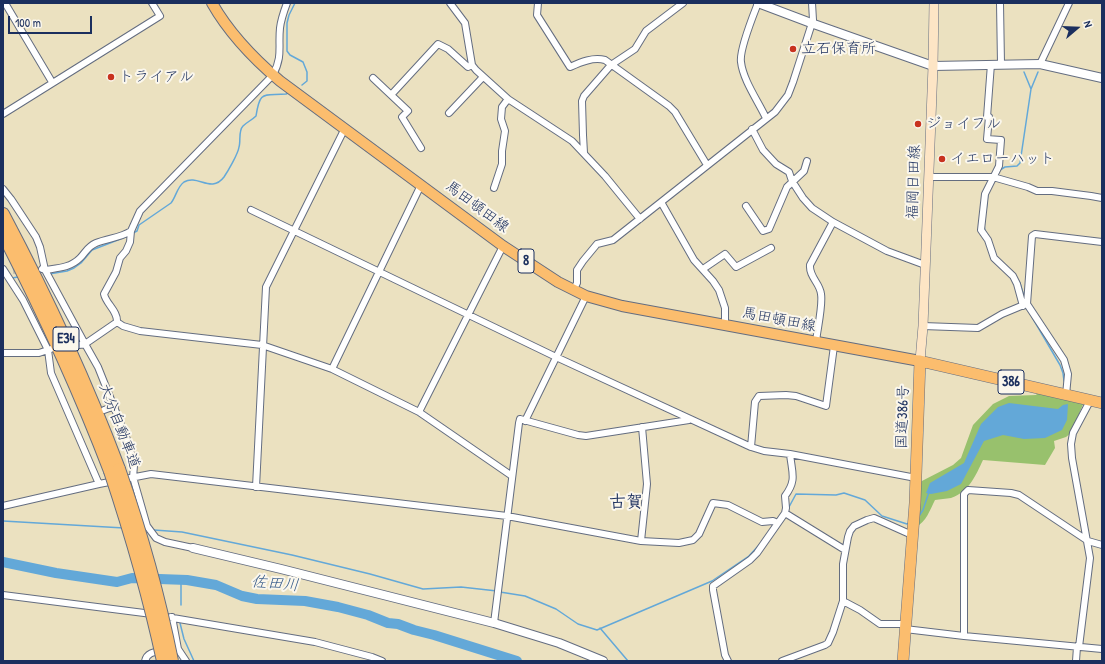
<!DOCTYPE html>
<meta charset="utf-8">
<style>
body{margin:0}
#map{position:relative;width:1105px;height:664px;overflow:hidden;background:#ebe1c0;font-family:"Patrick Hand",sans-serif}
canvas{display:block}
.frame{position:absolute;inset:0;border:4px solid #1b2f5e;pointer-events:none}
.north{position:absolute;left:1057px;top:8px;width:40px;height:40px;-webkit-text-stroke:3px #fbf7ec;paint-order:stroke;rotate:71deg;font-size:11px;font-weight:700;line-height:16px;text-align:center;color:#1b2f5e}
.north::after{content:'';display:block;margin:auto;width:14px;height:18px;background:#1b2f5e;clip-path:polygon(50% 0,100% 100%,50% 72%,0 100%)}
.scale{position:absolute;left:8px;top:16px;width:84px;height:18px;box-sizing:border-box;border:2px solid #1b2f5e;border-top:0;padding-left:5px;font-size:12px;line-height:14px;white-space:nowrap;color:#1b2f5e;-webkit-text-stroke:3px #fbf7ec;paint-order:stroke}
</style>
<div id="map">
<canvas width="1105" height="664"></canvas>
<div class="frame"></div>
<div class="north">N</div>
<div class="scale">100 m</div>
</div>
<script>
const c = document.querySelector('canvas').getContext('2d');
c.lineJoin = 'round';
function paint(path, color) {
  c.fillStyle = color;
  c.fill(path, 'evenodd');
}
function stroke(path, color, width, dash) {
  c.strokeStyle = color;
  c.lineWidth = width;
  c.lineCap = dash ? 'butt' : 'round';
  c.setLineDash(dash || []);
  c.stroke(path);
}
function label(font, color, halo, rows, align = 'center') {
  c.font = font + ' "Patrick Hand","Klee One",sans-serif';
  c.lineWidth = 4;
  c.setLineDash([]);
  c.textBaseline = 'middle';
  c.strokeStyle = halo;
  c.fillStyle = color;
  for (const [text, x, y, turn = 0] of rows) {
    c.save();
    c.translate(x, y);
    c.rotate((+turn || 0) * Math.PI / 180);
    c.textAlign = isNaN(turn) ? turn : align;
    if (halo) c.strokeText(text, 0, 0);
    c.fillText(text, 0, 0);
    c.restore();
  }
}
paint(new Path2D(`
 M1039,391L1084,402L1071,433L1066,437L1054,441L1055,448L1045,465L983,460C976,475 969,492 951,498C946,499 940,499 935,500C930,510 926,522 916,527L918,483L953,465L961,458L973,425L993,404L1009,396L1036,395Z`), '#98c16d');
paint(new Path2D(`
 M1009,403L1058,409L1063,405L1068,404L1067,420L1062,430L1045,438L1024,439L1003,435L984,441L961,484L947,491L931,494L926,493L930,483L964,463L981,424L998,407Z`), '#63a8d8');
stroke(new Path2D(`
 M295,3L289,15L287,23V51L290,55L303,62L307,72V81L302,85
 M1024,72L1031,89
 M1000,170L1005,167L1017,166L1020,163L1031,89L1038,72
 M986,211L988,193
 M984,225L985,231L990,239
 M133,233L137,231L139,225L171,203C176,197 177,187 184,182C198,174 211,194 224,177C228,171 238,154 239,147C241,141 238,131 243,126C247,122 252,120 256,116C260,90 263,96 286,94L288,93
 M49,274L67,271L74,268L81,263L92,250L128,236
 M1014,274L1020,283L1025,300
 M12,278L18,277
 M1032,317L1060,365L1063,373L1064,381
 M789,507L796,494L836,495L844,493L865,500L882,516L907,524L910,522
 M919,516L923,510L929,492
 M3,521L124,528
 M154,530L182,532L292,555L370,574L423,589L461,587L497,591
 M181,580V605
 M500,592L525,596L556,609L578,624L597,630L712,581L749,556L760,544
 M180,623L184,639L194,661
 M600,628L628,661`), '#63a8d8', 1.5);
stroke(new Path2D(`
 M3,562L56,573L117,582L132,578L187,580L216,585L242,596L257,599L305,601L338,607L368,615L388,623L398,624L414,630L434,635L517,661`), '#63a8d8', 10);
stroke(new Path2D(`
 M13,271L41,268`), '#c1bdac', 6, [6, 3]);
const minor = new Path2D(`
 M5,3L52,82
 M450,3L465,23L472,65L476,70L508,99L572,141L605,176L640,219
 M538,3L537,15L570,67C581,62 593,57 605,60L669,106L675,112L707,165
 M758,3C753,16 739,50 741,62C743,80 758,101 766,118
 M1000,3L1001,64
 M991,64L987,117H989L987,139L1001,140L999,166L985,194L981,230L988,240L994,258L1013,276L1017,284L1023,306
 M1040,64L1069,3
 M373,78L408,111L402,117L421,148
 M391,95L438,44L448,49L468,67L472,65
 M449,113L483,77
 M3,114L160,16L152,3
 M752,129L763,150L776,164L789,172L792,181L803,198L812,208L833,222L887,251L925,265
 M584,153L583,135L582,101L584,96L611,65L635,49L646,31L683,3
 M928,177H993L1028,187L1037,191H1052L1091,196L1102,198
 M494,188L502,164V151L505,131L501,119L502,107L508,99
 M3,189L11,199L36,237L40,247L45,270L85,344L98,367L128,442L134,466L133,477L147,526L156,538L165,542L193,548
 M661,202L694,260L713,281L719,290L725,308V325
 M746,206L763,231L769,229L787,187L804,171L807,161
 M251,210L556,357L751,447L764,451L790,454L916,478
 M3,269L23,300L48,350L51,373L99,484
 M42,269L45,270C58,268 70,268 80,258C86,252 87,247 96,243C108,238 120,238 131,231
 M703,269L725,254L736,267L771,248
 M573,291L577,283V270L583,261L597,244L613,240L775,112L788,95L793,82L813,20L812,3
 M117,322L123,326L140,331L262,345L332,369L419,412L512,476
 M117,322C118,311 106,304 104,294L116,272L120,258L126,251L130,242L131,231L140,211L273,75C283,56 278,47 280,28C281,19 284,11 287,3
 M923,326L978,328L1002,314L1026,304
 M816,342C817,330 823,306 821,294C820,283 809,277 810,265L833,222
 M73,346L85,344L117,322
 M3,353H39L51,349
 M332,369L421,185
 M1066,395L1068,374L1064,360L1027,304L1032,236L1035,234L1102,242
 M104,410L115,406
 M419,412L503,246
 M525,421L586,296
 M751,447L755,402L759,396L786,395L796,396L826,406L834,346
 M256,487L266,287L345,128
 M3,506L99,484L151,474L507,516L641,541L679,543L693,540L699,534L713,503L728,505L762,522L773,521L778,523
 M785,513L845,550
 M641,541L647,484L642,427
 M3,595L152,614
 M843,601L860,610L880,624H905
 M161,616L315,642L372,657L382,661
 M172,617L178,649L186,661
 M494,623L519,423L520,419L578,435L586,436L689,420
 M905,629L964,636L1102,649
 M964,636V494L968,490L1011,493L1019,495L1088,541L1102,545
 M1079,647L1090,558L1072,458L1071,444L1073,433L1090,401
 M145,661C147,652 155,652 163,651
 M728,661L725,655L713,590V586L750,560L757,553L785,513L786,508L785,496C797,480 792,473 790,454
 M782,661L825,645L828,643L833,632L843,601V564L848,537L850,531L854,526L867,520L874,518L912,535
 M1076,661L1077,647`);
const tertiary = new Path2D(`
 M758,3L811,23L933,66L1040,64L1102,78
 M193,548L281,569L494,623L559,643L603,661`);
const secondary = new Path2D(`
 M920,361L923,326L933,66L934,3`);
const primary = new Path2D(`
 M212,3C229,33 254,59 280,81L503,246L558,282L586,296L622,306L920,361`);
const trunk = new Path2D(`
 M903,661L915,503L920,361L1102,403`);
const motorway = new Path2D(`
 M3,214C47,297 86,381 119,469
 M3,234C43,312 79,390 110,471`);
stroke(minor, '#646d80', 8);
stroke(tertiary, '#646d80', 10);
stroke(secondary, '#646d80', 10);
stroke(primary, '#646d80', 12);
stroke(trunk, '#646d80', 12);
stroke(motorway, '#646d80', 14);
stroke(minor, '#fff', 6);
stroke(tertiary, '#fff', 8);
stroke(secondary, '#fde5c5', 9);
stroke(primary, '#fbbd6e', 10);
stroke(trunk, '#fbbd6e', 11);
stroke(motorway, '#fbbd6e', 12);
const motorwayBridge = new Path2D(`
 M119,469C141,532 159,596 172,661
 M110,471C131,534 149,596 163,661`);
stroke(motorwayBridge, '#646d80', 14, []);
stroke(motorwayBridge, '#fbbd6e', 12);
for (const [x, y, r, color] of [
 [793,49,4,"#c8321e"],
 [111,77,4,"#c8321e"],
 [918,124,4,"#c8321e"],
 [942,159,4,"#c8321e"]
]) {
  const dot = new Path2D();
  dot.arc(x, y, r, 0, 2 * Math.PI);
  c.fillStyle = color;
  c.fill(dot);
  stroke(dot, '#fbf7ec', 1.5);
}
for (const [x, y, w] of [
 [526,261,16],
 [66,339,26],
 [1011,382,26]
]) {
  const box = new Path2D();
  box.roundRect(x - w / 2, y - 12, w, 24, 3);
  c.fillStyle = '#fbf7ec';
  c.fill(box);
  stroke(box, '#1b2f5e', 1);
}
label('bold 14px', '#1b2f5e', null, [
 ["8",526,261],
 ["E34",66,339],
 ["386",1011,382]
]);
label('15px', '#1b2f5e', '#fbf7ec', [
 ["立石保育所",801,49],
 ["トライアル",119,77],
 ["ジョイフル",926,124],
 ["イエローハット",950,159]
], 'left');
label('15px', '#1b2f5e', '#fbf7ec', [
 ["福岡日田線",914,182,-88],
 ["馬田頓田線",477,207,37],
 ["馬田頓田線",779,320,11],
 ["国道386号",903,417,-88],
 ["大分自動車道",119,426,69]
]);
label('italic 16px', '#345989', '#fbf7ec', [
 ["佐田川",275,584,5]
]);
label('bold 17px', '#1b2f5e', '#fbf7ec', [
 ["古賀",626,502]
]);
</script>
